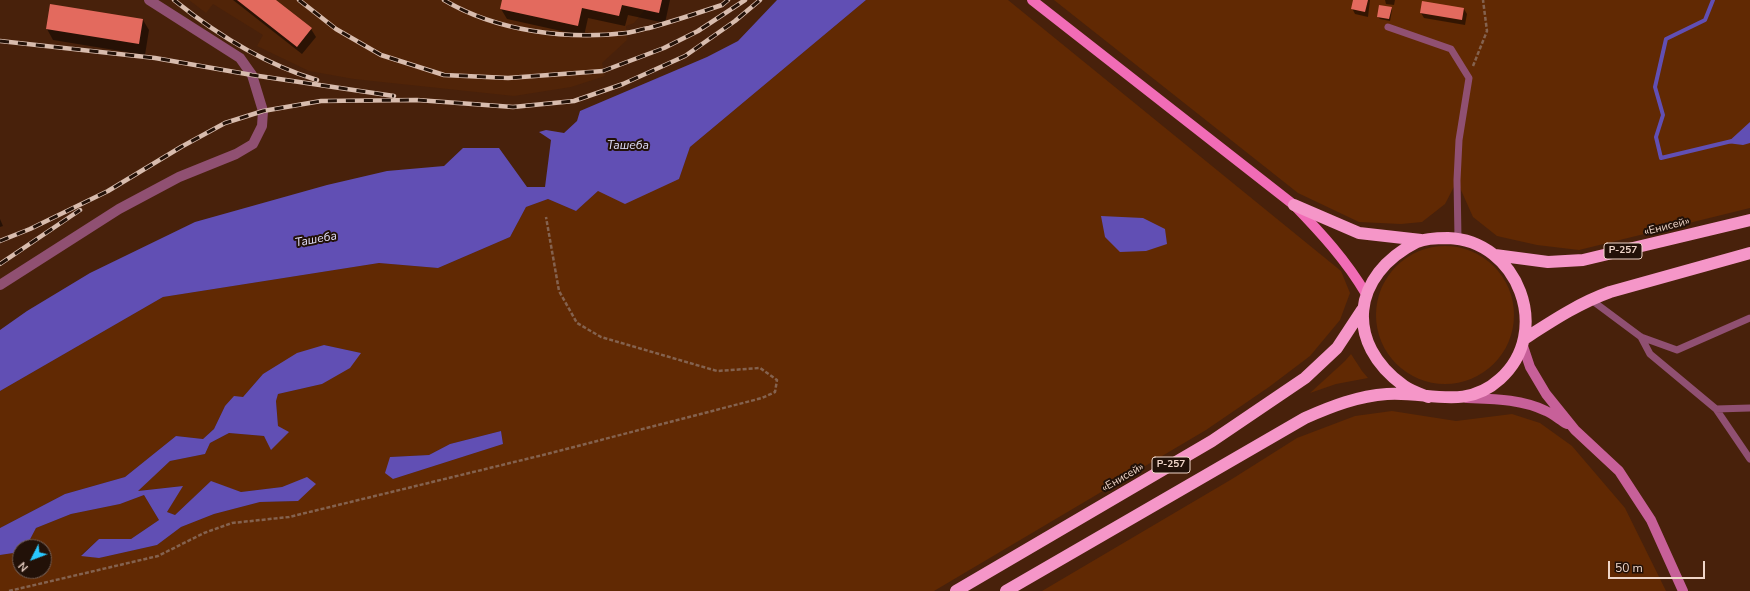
<!DOCTYPE html>
<meta charset="utf-8">
<style>
body{margin:0}
#map{position:relative;width:1750px;height:591px;overflow:hidden;background:#48210b;font-family:"Nunito Sans",sans-serif}
canvas{display:block}
.north{position:absolute;left:12px;top:539px;width:40px;height:40px;box-sizing:border-box;background:#221108;border:1px solid #745f55;border-radius:50%;rotate:228deg;font-size:11px;font-weight:700;line-height:16px;text-align:center;color:#efd5c8}
.north::after{content:'';display:block;margin:auto;width:14px;height:18px;background:#29c8ff;clip-path:polygon(50% 0,100% 100%,50% 72%,0 100%)}
.scale{position:absolute;left:1608px;top:561px;width:97px;height:18px;box-sizing:border-box;border:2px solid #efd5c8;border-top:0;padding-left:5px;font-size:12px;line-height:14px;white-space:nowrap;color:#efd5c8;-webkit-text-stroke:3px #221108;paint-order:stroke}
</style>
<div id="map">
<canvas width="1750" height="591"></canvas>
<div class="north">N</div>
<div class="scale">50 m</div>
</div>
<script>
const c = document.querySelector('canvas').getContext('2d');
c.lineJoin = 'round';
function paint(path, color) {
  c.fillStyle = color;
  c.fill(path, 'evenodd');
}
function stroke(path, color, width, dash) {
  c.strokeStyle = color;
  c.lineWidth = width;
  c.lineCap = dash ? 'butt' : 'round';
  c.setLineDash(dash || []);
  c.stroke(path);
}
function label(font, color, halo, rows, align = 'center') {
  c.font = font + ' "Nunito Sans",sans-serif';
  c.lineWidth = 4;
  c.setLineDash([]);
  c.textBaseline = 'middle';
  c.strokeStyle = halo;
  c.fillStyle = color;
  for (const [text, x, y, turn = 0] of rows) {
    c.save();
    c.translate(x, y);
    c.rotate((+turn || 0) * Math.PI / 180);
    c.textAlign = isNaN(turn) ? turn : align;
    if (halo) c.strokeText(text, 0, 0);
    c.fillText(text, 0, 0);
    c.restore();
  }
}
paint(new Path2D(`
 M189,0H653L634,23L626,26L627,40L602,63L605,76L571,87L514,96L354,79L309,71L257,46L263,35L213,4L206,13Z`), '#512408');
paint(new Path2D(`
 M866,0H1008L1341,271L1350,293L1340,320L1310,356L1269,387L1206,430L934,591H0V555L20,552V571H44V547H26L36,528L71,514L120,504L144,495L159,520L131,539H99L81,555L99,558L157,545L181,527L214,514L260,502L298,501L307,478L282,487L241,492L211,482L175,515L167,512L182,486L137,491L170,461L205,454L210,443L229,433L264,436L271,449L278,426L276,400L278,394L322,384L360,353L324,345L263,374L243,397L225,406L214,429L203,439L176,436L125,477L65,494L0,528V391L163,297L379,263L438,268L510,237L526,207L548,199L576,211L598,191L679,179L690,147ZM501,431L503,444L393,479L390,457L429,455L450,444Z
 M1054,0H1750V208L1579,250L1537,245L1497,236L1473,217L1457,181L1445,204L1422,222L1401,224L1359,222L1298,193Z
 M1376 315a69 69 0 1 1 138 0a69 69 0 1 1-138 0Z
 M1351,354L1362,371L1368,378L1336,384L1310,393L1345,361Z
 M1392,411L1456,421L1512,414L1540,423L1572,446L1625,508L1666,591H1042L1232,479L1297,438L1355,416Z`), '#612903');
paint(new Path2D(`
 M777,0H866L690,147L679,179L625,204L598,191L576,211L548,199L526,207L510,237L438,268L379,263L163,297L0,391V330L27,311L90,273L195,222L327,185L387,171L444,166L463,148H499L527,187H545L551,140L539,132L546,130L564,133L577,121L580,111L707,57L738,41Z
 M1750,122V143L1743,145L1727,143Z
 M1101,216L1143,218L1165,229L1167,244L1146,251L1120,252L1105,237Z
 M324,345L361,353L350,368L322,384L278,394L276,401L278,426L289,432L271,450L264,436L229,433L210,443L205,454L170,461L138,491L183,486L167,512L175,515L211,481L241,492L282,487L307,477L316,484L298,501L260,502L214,514L181,527L157,545L99,558L81,556L99,539H131L159,520L144,495L120,504L71,514L36,528L26,547H20V552L0,555V528L65,494L125,477L176,436L203,439L214,429L225,406L234,396L243,397L263,374L297,353Z
 M501,431L503,444L393,479L385,473L390,457L429,455L450,444Z`), '#614fb4');
paint(new Path2D(`
 M233,0H274L311,29L316,37L302,54Z
 M503,0H670L665,23L628,15L625,26L588,18L584,36L507,19L501,9Z
 M1354,0H1370L1368,17L1355,14L1352,8Z
 M1385,0H1395L1394,5L1386,4Z
 M51,5L143,20L149,30L145,55L53,40L47,29Z
 M1391,8L1392,10L1390,21L1380,19L1378,17Z
 M1464,9L1467,14L1465,25L1424,18L1421,13Z
 M0,219L3,226L0,227Z`), '#0007');
stroke(new Path2D(`
 M1713,0L1705,20L1666,39L1655,87L1663,115L1656,137L1661,158L1732,141`), '#614fb4', 4);
paint(new Path2D(`
 M237,0H276L312,28L297,47Z
 M502,0H662L659,13L622,5L619,16L582,8L578,26L500,9Z
 M1353,0H1368L1365,12L1351,9Z
 M1422,1L1464,8L1462,20L1420,13Z
 M50,4L143,19L139,44L46,29Z
 M1379,5L1392,7L1389,19L1377,17Z`), '#e36a5e');
stroke(new Path2D(`
 M1473,66L1487,31L1483,0
 M9,591L158,556L204,533L232,523L289,517L547,454L762,398L775,392L777,380L760,368L717,371L601,337L577,323L559,291L546,217`), '#84624f', 2.5, [4, 2]);
stroke(new Path2D(`
 M1388,27L1451,49L1469,78L1459,140L1457,180L1458,238
 M1590,299L1641,337L1677,350L1750,318
 M1641,337L1650,354L1716,409L1750,459
 M1716,409L1750,408`), '#905072', 7);
stroke(new Path2D(`
 M0,285L119,209L179,177L236,154L253,144L262,126L263,111L252,75L240,58L149,0`), '#905072', 10);
stroke(new Path2D(`
 M1523,346L1530,367L1546,394L1575,430L1619,471L1651,520L1683,591
 M1467,398C1494,399 1521,399 1546,411C1553,414 1560,420 1567,424`), '#c76099', 10);
stroke(new Path2D(`
 M1032,0L1294,205C1321,233 1346,260 1366,294`), '#f16cb6', 10);
stroke(new Path2D(`
 M1294,205L1359,233L1421,240
 M1495,255L1548,262L1583,260L1750,220
 M1524,339C1552,321 1579,303 1610,292L1750,253
 M956,591L1212,441L1305,378L1337,348L1362,310
 M1006,591L1305,418C1332,406 1358,396 1387,394C1428,391 1465,411 1500,379C1553,332 1518,240 1448,238C1438,238 1426,238 1417,242C1351,275 1344,343 1404,386C1411,391 1420,394 1428,397`), '#f596c8', 12);
const rail = new Path2D(`
 M174,0C216,34 264,64 317,80
 M299,0L336,29L381,55L444,75L508,78L603,71L664,48L698,31L745,0
 M444,0C496,31 566,40 626,33C634,32 642,29 649,28C674,21 698,13 722,5L728,0
 M0,41L155,58L252,75L394,96
 M0,241L30,229L108,191L181,147L225,123L263,111L321,101L417,100L513,107L574,101L623,84L685,56L735,21L760,0
 M0,264L80,210`);
stroke(rail, '#d8bcae', 4.5);
stroke(rail, '#221108', 3, [9]);
for (const [x, y, w] of [
 [1623,251,38],
 [1171,465,38]
]) {
  const box = new Path2D();
  box.roundRect(x - w / 2, y - 8, w, 16, 3);
  c.fillStyle = '#221108';
  c.fill(box);
  stroke(box, '#efd5c8', 1);
}
label('bold 10px', '#efd5c8', null, [
 ["Р-257",1623,251],
 ["Р-257",1171,465]
]);
label('11px', '#efd5c8', '#221108', [
 ["«Енисей»",1667,227,-14],
 ["«Енисей»",1123,478,-30]
]);
label('italic 12px', '#e0defa', '#221108', [
 ["Ташеба",628,146],
 ["Ташеба",316,240,-10]
]);
</script>
